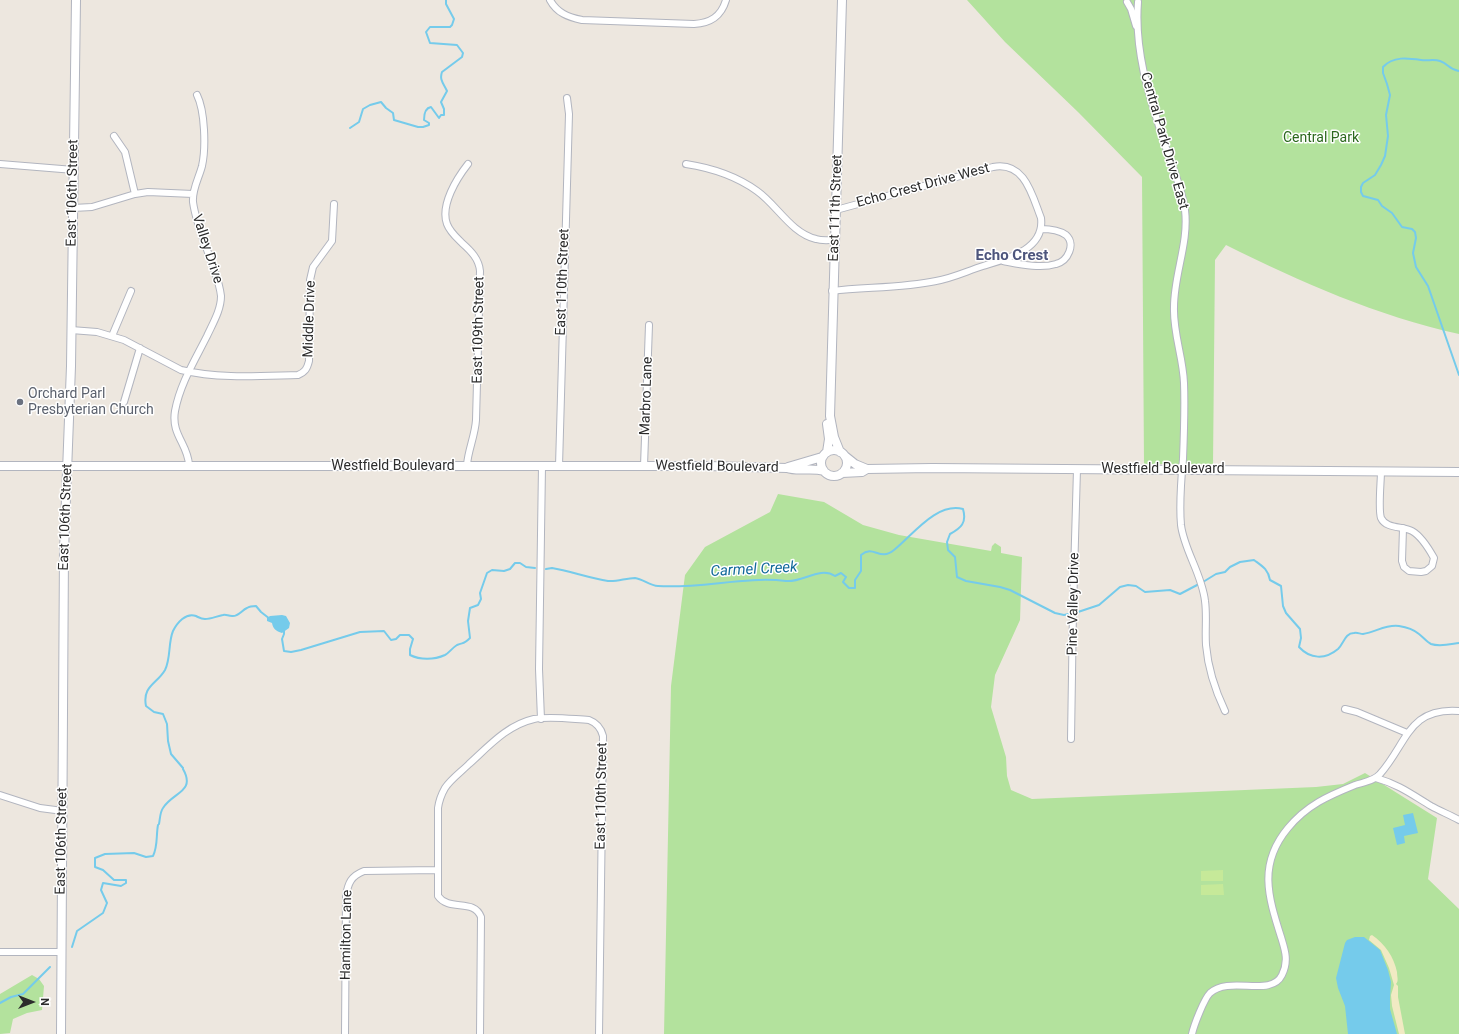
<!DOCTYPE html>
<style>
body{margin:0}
#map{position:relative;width:1459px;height:1034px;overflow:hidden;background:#ede7df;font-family:Roboto,sans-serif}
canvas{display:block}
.north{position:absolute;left:12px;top:982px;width:40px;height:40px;-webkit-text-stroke:3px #fff;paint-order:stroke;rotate:90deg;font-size:11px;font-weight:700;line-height:16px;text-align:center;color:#2c2c2c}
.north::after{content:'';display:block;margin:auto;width:14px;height:18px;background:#2c2c2c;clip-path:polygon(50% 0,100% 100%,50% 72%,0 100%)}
</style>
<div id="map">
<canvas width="1459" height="1034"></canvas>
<div class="north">N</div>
</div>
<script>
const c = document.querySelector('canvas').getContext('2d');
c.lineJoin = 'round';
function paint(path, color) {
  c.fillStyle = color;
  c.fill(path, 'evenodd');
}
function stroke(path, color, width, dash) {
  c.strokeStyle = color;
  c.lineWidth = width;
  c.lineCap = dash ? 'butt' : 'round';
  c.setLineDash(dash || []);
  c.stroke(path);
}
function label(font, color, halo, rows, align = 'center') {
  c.font = font + ' Roboto,sans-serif';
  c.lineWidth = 3;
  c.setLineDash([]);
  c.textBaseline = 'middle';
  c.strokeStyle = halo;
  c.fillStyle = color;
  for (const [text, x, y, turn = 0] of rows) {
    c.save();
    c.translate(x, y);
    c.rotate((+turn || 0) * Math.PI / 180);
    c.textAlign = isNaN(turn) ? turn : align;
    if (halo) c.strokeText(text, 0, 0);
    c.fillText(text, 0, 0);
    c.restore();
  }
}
paint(new Path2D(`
 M967,0H1459V334C1377,316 1301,282 1226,245L1215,260L1213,464H1144L1142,177L1078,112L1005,42Z
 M778,494L824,502L863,525L899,535L991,551L992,546L995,543L1001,547V553L1022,557L1020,620L995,675L991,707L1006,757L1007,776L1011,790L1032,799L1316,787L1343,784L1365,773L1437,818L1428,879L1459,909V1034H664L671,686L685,575L705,547L770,512Z
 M32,975L39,979L44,986L42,1010L27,1013L13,1019L10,1033L0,1034V994Z`), '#b3e29d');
paint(new Path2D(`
 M1372,935C1385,944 1394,957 1397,972C1397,977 1399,981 1396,984L1398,986V997L1405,1034H1399L1392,1006L1391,995L1394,985L1389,968L1381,950L1369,940L1370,936Z`), '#f1eac3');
paint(new Path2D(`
 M1223,870V881H1201V871Z
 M1223,884L1224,895H1201V885Z`), '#c6e999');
paint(new Path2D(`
 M282,615L286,616L290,623L289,628L282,633C276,631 273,629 272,623L267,621V618L270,616Z
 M1413,813L1418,833L1404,836L1405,843L1397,845L1393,828L1405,825L1403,815Z
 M1355,937H1364L1380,950L1388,970L1391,982L1390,998V1009L1397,1034H1348L1345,1006L1338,988L1336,978L1345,943L1347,940Z`), '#75cbeb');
stroke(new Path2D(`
 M1459,71C1448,69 1449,64 1440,61C1434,59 1428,61 1421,60C1408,58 1393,56 1383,67V73L1387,84L1390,95L1386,115L1388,136L1385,156L1381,165L1375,175L1363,183L1361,187V192L1363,196L1378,200L1382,206L1392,213L1402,227L1412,229L1415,232L1416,238L1413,253L1416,267L1428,286L1459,375
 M350,128L359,122L363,109L370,105L381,102L386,108L393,113L394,120L418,127H423L429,125V123L424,120C424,114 425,108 431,107L439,118L441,115H444V109L441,102L447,91C444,84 439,80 442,72L462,57L463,53L457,45L430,43L426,32L430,27H450L452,25L454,19L446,4V0
 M546,569L552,568C570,571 589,578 608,581C617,582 626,578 635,578C643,579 650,586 658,586C700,589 745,576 786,581C802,583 820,566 835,576L841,573L846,577L843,582L849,588H855V580L861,571V555C874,544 879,562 894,550C912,536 936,502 963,509C967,523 961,528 950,534L947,542L948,550L955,557L957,577L966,581L1000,587L1010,590L1055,613L1064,615L1078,612L1099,605L1120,587L1128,585L1136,586L1145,592L1170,590L1180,594L1199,584
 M1203,582L1216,574L1225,572L1230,567L1240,562L1254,560C1262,566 1268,569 1270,580L1281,586L1283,606L1286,613L1300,629L1301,638L1299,647C1310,659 1325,660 1338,649C1344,643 1345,633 1354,633C1357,632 1360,634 1363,634C1376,632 1386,624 1399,626C1406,627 1413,629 1419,634C1423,637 1427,642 1431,644C1440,647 1451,644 1459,643
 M284,629V634L282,639L284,651L291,652L301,650L360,632L384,631L391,640L396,639L400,635H409L413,639L410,649V655C420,660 434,660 445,655C449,653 452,648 457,645C464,642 463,645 470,638L468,621L470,608L478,605L481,599L480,593L487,573L492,570L504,571L510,569L515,563H520L526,567L535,568
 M183,768L171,754L168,741L167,724L163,714L154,712L146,706C142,686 157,684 165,670C171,658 168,643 173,631C177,623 186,612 196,616C200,618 201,619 205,619C211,619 217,616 223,615C226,614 228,616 232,616C238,617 242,610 247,608C250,606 254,606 256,606L261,612L270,619
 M159,824C160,819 160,812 163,808C173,792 196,792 183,769
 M72,947L77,931L103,913L107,903L101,890L103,883L121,886L126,883V880H114L103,870L95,867V858L105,854L134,853L146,857L153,856C158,846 156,835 158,825
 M0,1003L11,997L23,994L50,967`), '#75cbeb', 2);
const street = new Path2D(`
 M550,0C557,13 568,17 582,20L694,24C710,23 721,17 726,0
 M1127,2L1131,9L1136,26
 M1138,2C1134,55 1151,101 1167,151C1174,170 1182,190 1185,210C1189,243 1174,274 1174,307C1173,333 1183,357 1184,383C1185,408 1184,434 1183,459C1181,481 1179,503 1181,525C1184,550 1202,574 1205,601C1207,615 1205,630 1206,645C1208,668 1215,690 1225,711
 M114,136L125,152L135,194
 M0,164L74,170
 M686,164C712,168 735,175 757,191C777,205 791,233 816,239C822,241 828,240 834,240
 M73,208L92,207L135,194L148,192L193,194
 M1003,261C1019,264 1040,269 1056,264C1068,261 1076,244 1066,235C1059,230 1049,229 1041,229
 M832,291C866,287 903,288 936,281C953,278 967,271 983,266C1006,259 1045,250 1041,218C1032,195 1025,161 993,167L836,210
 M71,330L97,332L124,340L181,370C219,379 259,376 298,375C305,372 307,369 309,361L310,280L313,267L332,241L334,204
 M112,336L131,291
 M124,402L140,348
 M189,465C188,444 171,435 175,411C180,384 195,360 207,336C213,323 221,310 221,296C220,286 216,275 213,266C206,246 196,224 193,202C192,189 199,178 202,166C206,148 205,111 197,95
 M467,465C468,450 475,436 476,420L480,271C479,259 471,251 462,243C456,237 450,232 447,224C440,205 457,178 468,164
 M559,466L569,114L567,98
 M644,466L649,325
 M1381,471C1381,482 1378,509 1381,518C1386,529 1403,526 1412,531C1421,536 1429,549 1434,558L1432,566L1426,571L1421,572L1409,571L1404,567L1402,561L1403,528
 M1345,709L1357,712L1407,733
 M541,719L539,669L542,466
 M1071,739L1073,610L1077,469
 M1376,778C1400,785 1411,794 1431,806C1440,811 1450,815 1459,820
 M0,795L40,808L63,811
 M0,952H61
 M345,1034L346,896C348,883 351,876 364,871L437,870
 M480,1034L481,917C474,898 449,912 438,896V808C439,801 441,795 445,788C451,779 461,772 469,764C488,747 507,725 534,719C551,716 571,719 589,720C597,723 601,728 603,736L599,1034
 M1192,1034C1194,1025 1204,999 1210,993C1230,975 1271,998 1282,975C1289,961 1285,950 1281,937C1268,896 1258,864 1288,828C1307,805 1328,796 1355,785C1364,782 1374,781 1380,774C1407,744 1408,707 1459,711`);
const secondary = new Path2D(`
 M821 463a13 13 0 1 1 26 0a13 13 0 1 1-26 0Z
 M827,452L829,439L827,424
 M840,452L834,437L830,416L842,0
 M845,456L855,464L867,469
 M0,466H707L787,468C799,472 811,467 824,471
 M788,467L822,457
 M842,473L862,472L867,469L932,468L1459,472
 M61,1034L64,551L71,366L76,0`);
stroke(street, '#b2b5bf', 8);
stroke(secondary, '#b2b5bf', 10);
stroke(street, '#fff', 6);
stroke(secondary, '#fff', 8);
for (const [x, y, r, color] of [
 [20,402,4,"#6b7280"]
]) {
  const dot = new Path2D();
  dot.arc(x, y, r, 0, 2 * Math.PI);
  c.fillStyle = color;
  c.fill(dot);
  stroke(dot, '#fff', 1.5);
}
label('14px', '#2b681d', '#fff', [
 ["Central Park",1321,138]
]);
label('14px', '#2c2c2c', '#fff', [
 ["Central Park Drive East",1164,141,74],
 ["Echo Crest Drive West",923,186,-15],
 ["East 106th Street",73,193,-89],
 ["East 111th Street",836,208,-88],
 ["Valley Drive",207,249,72],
 ["East 110th Street",563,282,-88],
 ["Middle Drive",310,319,-88],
 ["East 109th Street",479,330,-89],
 ["Marbro Lane",647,396,-88],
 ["Westfield Boulevard",393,466],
 ["Westfield Boulevard",717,467,1],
 ["Westfield Boulevard",1163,469],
 ["East 106th Street",66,517,-88],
 ["Pine Valley Drive",1074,604,-89],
 ["East 110th Street",602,796,-89],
 ["East 106th Street",62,841,-89],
 ["Hamilton Lane",347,935,-89]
]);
label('14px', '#5b616d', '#fff', [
 ["Orchard Parl",28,394],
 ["Presbyterian Church",28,410]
], 'left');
label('bold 15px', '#4d557c', '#fff', [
 ["Echo Crest",1012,256]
]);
label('italic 15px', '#11699a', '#fff', [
 ["Carmel Creek",754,570,-3]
]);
</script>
